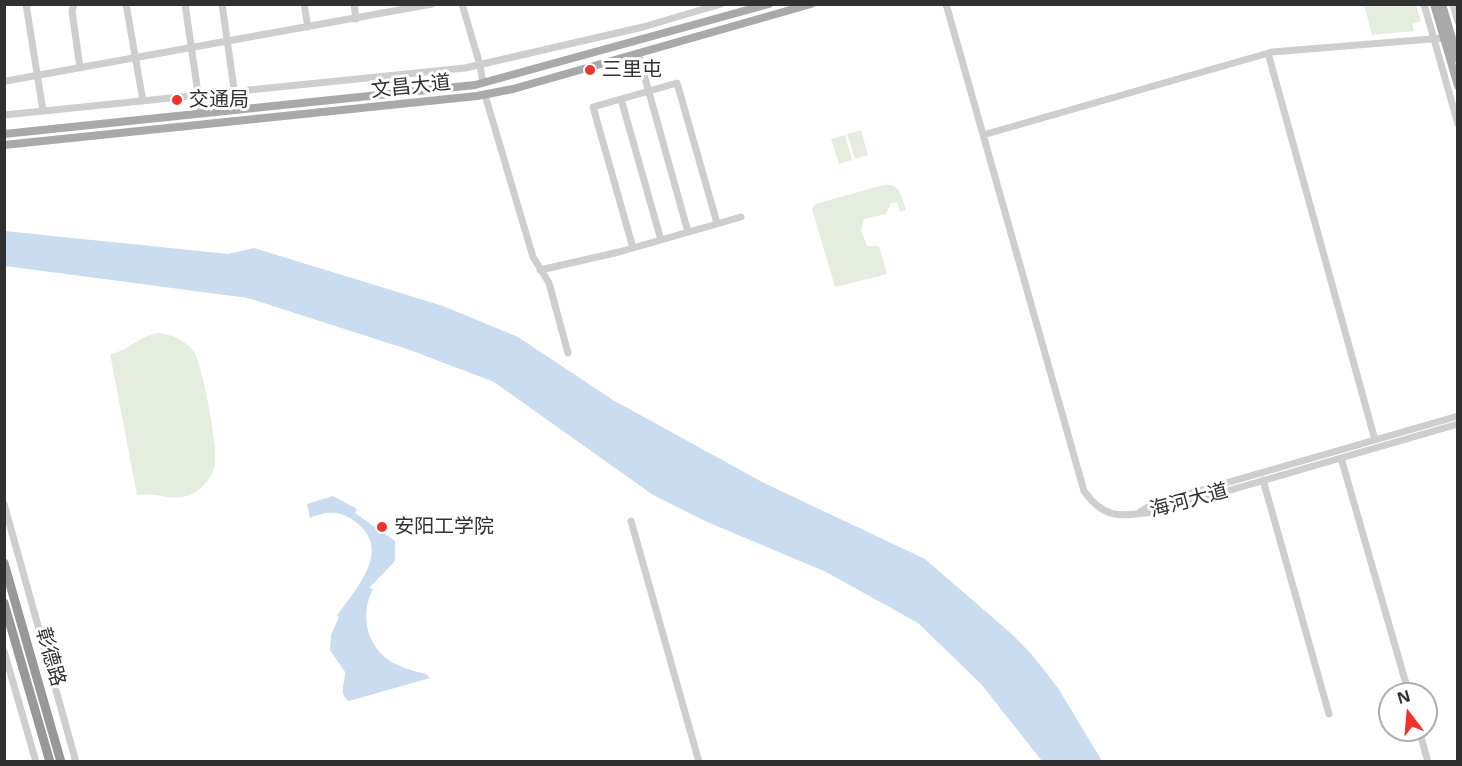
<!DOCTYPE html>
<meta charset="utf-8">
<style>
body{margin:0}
#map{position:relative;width:1462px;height:766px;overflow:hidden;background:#fff;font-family:"Noto Sans",sans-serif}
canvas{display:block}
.frame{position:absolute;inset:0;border:6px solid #313131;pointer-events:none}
.north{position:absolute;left:1378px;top:682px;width:60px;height:60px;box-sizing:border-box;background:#fff;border:2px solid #adadad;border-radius:50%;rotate:344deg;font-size:16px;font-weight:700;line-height:24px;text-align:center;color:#313131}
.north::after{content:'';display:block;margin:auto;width:21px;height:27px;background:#f1332a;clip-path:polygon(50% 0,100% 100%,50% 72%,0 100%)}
</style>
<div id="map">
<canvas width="1462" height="766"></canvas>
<div class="frame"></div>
<div class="north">N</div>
</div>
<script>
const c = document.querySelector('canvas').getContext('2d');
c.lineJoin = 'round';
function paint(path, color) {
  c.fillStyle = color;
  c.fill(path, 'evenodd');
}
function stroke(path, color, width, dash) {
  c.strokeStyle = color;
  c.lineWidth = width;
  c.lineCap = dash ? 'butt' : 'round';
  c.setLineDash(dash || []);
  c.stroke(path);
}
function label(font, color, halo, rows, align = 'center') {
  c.font = font + ' "Noto Sans","Noto Sans SC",sans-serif';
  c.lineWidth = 6;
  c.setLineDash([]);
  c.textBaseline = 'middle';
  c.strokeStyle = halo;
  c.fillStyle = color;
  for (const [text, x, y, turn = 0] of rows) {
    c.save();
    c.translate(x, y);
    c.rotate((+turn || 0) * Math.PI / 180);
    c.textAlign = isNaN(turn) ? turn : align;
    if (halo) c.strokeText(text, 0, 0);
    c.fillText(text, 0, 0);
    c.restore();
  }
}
paint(new Path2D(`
 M1364,5H1416L1421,21L1412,24L1414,31L1372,35Z
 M861,130L868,155L855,159L847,134Z
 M845,135L852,160L839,164L831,139Z
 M884,185C901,183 901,196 906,210L900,212L897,202L891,203L886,214L864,219L861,230L867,246H879L887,274L835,287L812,209L815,204Z
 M159,333C174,335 185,340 194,352C202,364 219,451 215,464C213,476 204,487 194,493C174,504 157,491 137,495L110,354C129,351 139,335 159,333Z`), '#e5eede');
paint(new Path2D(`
 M5,231L228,254L254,248L443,306L518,337L613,400L764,483L925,559L1014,636L1033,656L1058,688L1102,761H1042L981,684L918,623L826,572L705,521L653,495L494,382L410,350L248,298L5,266Z
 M333,496L357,509L355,513L395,541V561L369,588L373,589C360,614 366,645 390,661C401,668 414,671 426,674L430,678L349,701C338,694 345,683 345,672L330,650L331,635L339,617L337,616C358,585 396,547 350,518C337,510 323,512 310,518L307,504Z`), '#cadcef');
stroke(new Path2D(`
 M26,4L43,111
 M74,4L72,11L80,68
 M126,4L143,101
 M185,4L201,114
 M222,4L237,110
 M304,4L308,27
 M354,4L356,19
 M462,4L480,65L483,83
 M946,4L1084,491C1106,522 1123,515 1155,512L1458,424
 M1424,4L1458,124
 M1453,4L1458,22
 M638,53L688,232
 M1268,53L1375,440
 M6,81L432,4
 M485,95L533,257L549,283L568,353
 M621,99L661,240
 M4,115L465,68L643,27L721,4
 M983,135L1272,52L1444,38
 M633,248L593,107L677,83L717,223
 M540,270L619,252L741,217
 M1341,458L1409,694
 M1263,480L1329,714
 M4,504L76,762
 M1140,512L1153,504L1458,416
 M631,521L699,762
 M4,651L36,762
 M1419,730L1428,762`), '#cecece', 7);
stroke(new Path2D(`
 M1434,4L1458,86
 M1442,4L1458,59
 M4,134L475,85L769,4
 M4,145L477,96L513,89L811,4`), '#a9a9a9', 8);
stroke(new Path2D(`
 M4,563L61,762
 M4,603L50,762`), '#989898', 9);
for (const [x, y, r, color] of [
 [590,70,6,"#f1332a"],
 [177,100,6,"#f1332a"],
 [382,527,6,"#f1332a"]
]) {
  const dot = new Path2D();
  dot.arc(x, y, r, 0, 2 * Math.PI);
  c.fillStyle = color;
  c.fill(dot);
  stroke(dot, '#fff', 2);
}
label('20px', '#313131', '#fff', [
 ["三里屯",602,70],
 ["交通局",189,100],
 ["安阳工学院",394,527]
], 'left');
label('20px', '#313131', '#fff', [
 ["文昌大道",411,87,-6],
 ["海河大道",1189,501,-15],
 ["彰德路",50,657,74]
]);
</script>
